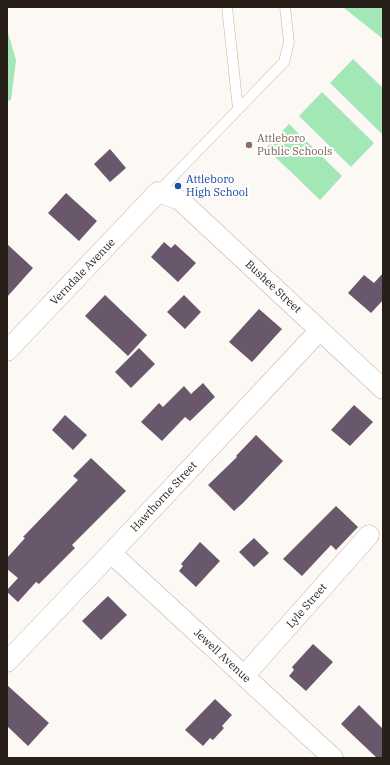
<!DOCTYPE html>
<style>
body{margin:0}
#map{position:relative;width:390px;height:765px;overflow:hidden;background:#fcf8f4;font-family:"IBM Plex Serif",serif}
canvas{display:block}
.frame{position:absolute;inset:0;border:8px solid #271f18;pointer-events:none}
</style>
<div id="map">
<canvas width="390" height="765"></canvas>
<div class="frame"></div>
</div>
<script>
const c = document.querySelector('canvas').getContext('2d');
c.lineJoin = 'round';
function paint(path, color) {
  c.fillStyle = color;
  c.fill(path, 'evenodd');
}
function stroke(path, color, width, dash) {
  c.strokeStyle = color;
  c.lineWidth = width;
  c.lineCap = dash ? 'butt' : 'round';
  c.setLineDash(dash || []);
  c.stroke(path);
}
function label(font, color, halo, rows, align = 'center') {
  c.font = font + ' "IBM Plex Serif",serif';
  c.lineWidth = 4;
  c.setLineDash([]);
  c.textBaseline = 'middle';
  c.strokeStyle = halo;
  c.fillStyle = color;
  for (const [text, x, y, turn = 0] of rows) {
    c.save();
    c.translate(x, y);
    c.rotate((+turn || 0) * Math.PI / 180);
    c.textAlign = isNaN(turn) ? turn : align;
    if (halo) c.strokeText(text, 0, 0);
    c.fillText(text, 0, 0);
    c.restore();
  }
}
paint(new Path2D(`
 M345,7H383V39L344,8Z
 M7,29L16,60L11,100L7,101Z
 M353,59L383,88V135L330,83Z
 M322,92L374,143L351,167L299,116Z
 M289,124L342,176L320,200L266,148Z`), '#a3e7b7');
paint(new Path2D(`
 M110,149L126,168L110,182L94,164Z
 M66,193L97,221L79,241L48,213Z
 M164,242L171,248L175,244L196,263L178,282L151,257Z
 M7,244L33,268L7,297Z
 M383,273V300L371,313L348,293L364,275L374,283Z
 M105,295L147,335L128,356L85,316Z
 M184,295L201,312L185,329L167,312Z
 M259,309L282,329L252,362L229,342Z
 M139,348L155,364L131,388L115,372Z
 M203,383L215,397L190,421L185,417L162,441L141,422L159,403L163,407L184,386L191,394Z
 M354,405L373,422L350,446L331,430Z
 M65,415L87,435L73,450L52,430Z
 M256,435L283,461L243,503L234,511L208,485L237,457L236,456Z
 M91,458L126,491L72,545L75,548L39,584L36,582L18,602L7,592V590L18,578L7,569V558L25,538L23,537L78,480L73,476Z
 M336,506L358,527L336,550L331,545L302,576L283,559Z
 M254,538L269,553L254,567L239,552Z
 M200,542L220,561L196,587L179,571L183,566L181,564Z
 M108,596L127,615L101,640L82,621Z
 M313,644L333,662L306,691L289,676L294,670L292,667Z
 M7,685L49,723L28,746L7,726Z
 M215,699L232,715L222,726L224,728L213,740L210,738L203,746L185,730Z
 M359,705L383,729V758H377L341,724Z`), '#69586b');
const service = new Path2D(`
 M227,7L238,109
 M158,192L284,62L289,42L285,7`);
const minor = new Path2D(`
 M7,351L158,192L180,200L383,389
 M111,553L333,758
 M7,662L111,553L320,330
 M244,676L369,535`);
stroke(service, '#c7b09f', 11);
stroke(minor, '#c7b09f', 21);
stroke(service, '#fff', 10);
stroke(minor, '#fff', 20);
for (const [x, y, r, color] of [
 [249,145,4,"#8d6e63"],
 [178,186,4,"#1a4fb4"]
]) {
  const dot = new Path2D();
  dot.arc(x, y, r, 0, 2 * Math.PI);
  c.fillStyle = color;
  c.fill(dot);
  stroke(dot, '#fff', 1.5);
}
label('11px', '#785e54', '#fff', [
 ["Attleboro",257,139],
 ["Public Schools",257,152]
], 'left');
label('11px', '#164399', '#fff', [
 ["Attleboro",186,180],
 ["High School",186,193]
], 'left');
label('11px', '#271f18', '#fff', [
 ["Verndale Avenue",83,272,-46],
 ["Bushee Street",273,287,43],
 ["Hawthorne Street",164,497,-47],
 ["Lyle Street",307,606,-49],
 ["Jewell Avenue",222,656,43]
]);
</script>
